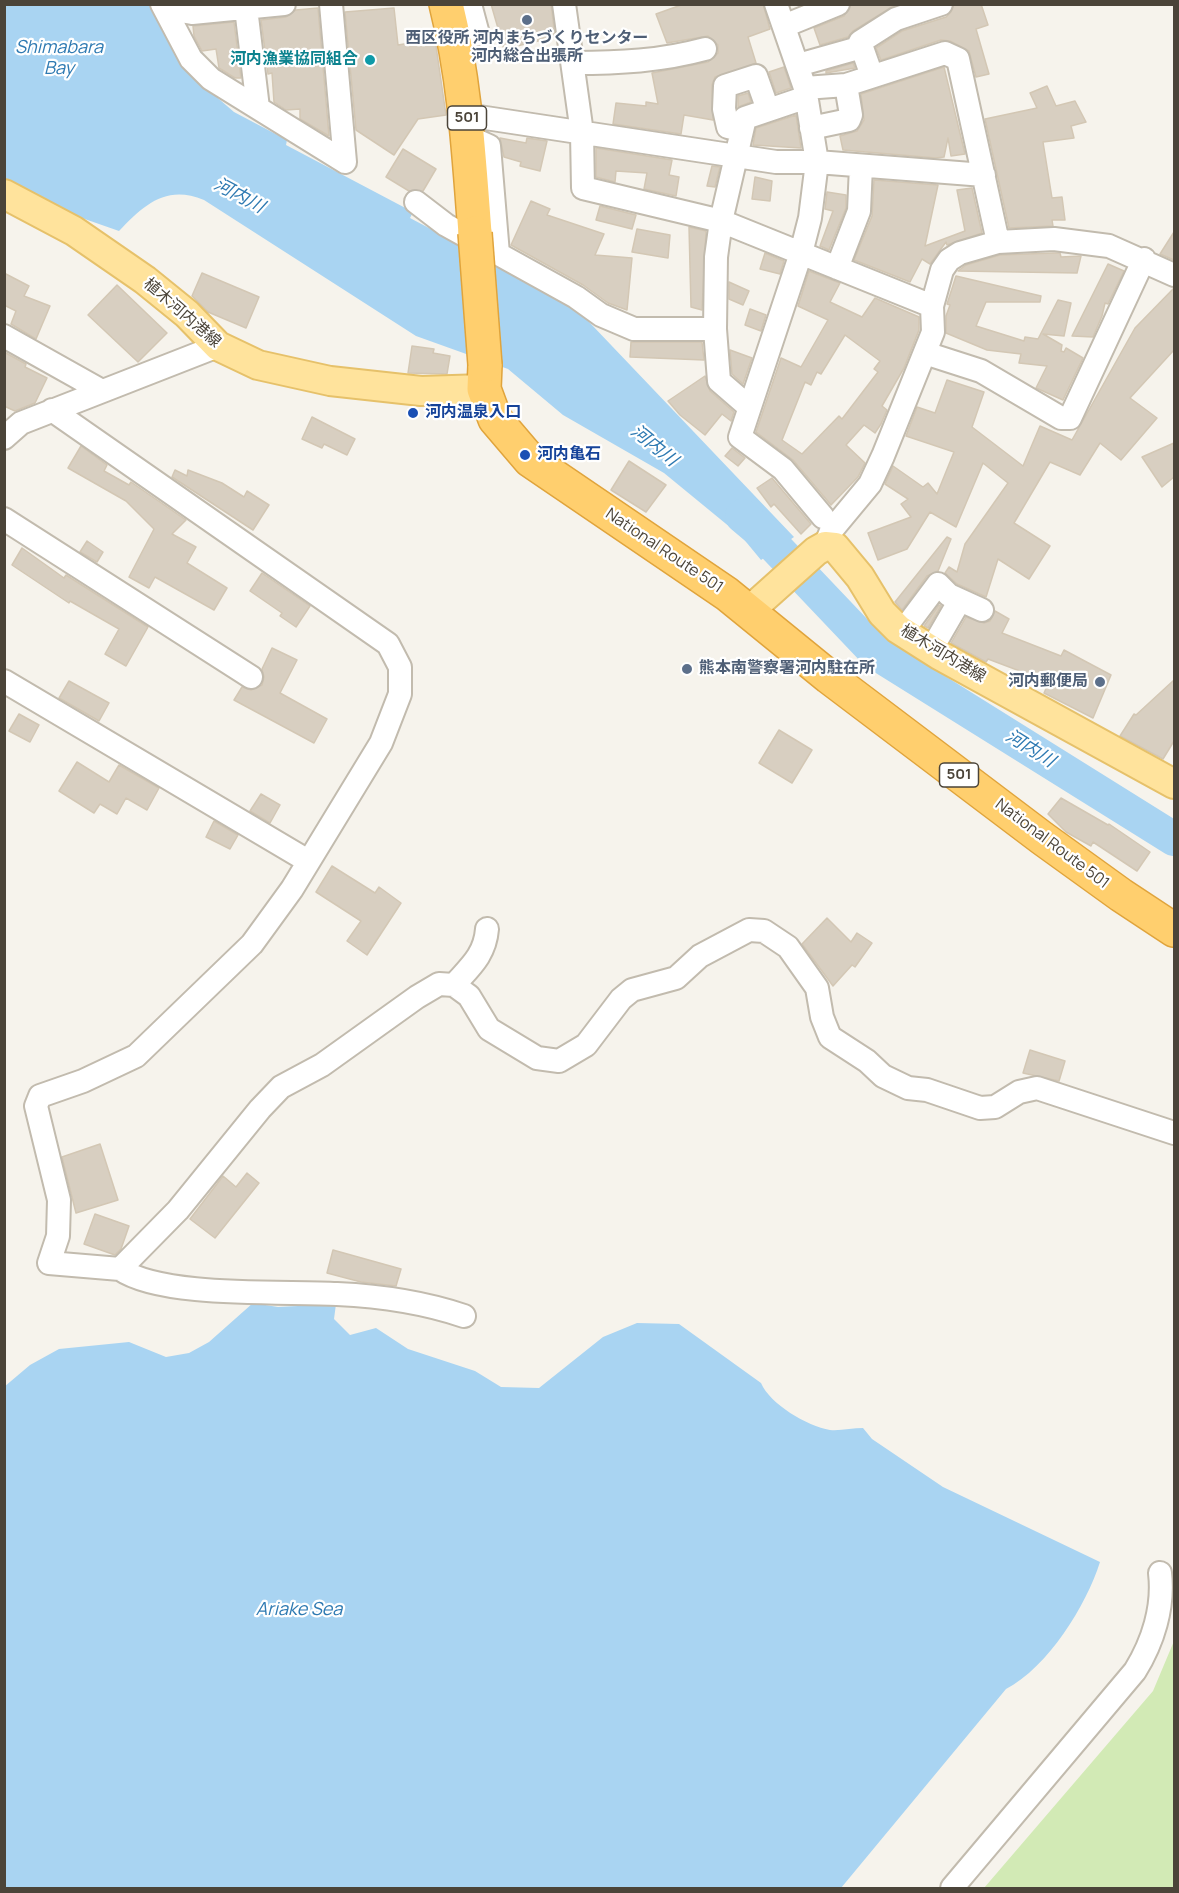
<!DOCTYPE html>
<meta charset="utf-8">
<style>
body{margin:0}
#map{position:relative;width:1179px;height:1893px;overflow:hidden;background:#f6f3ec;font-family:Manrope,sans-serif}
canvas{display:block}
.frame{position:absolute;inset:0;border:6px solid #4b4439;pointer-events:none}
</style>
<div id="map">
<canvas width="1179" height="1893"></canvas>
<div class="frame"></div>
</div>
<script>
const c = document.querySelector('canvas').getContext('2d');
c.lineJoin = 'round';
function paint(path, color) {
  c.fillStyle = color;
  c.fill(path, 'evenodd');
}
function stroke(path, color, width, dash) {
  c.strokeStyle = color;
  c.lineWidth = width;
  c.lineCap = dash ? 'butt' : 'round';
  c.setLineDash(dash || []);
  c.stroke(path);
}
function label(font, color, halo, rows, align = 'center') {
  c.font = font + ' Manrope,"Noto Sans JP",sans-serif';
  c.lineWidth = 4.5;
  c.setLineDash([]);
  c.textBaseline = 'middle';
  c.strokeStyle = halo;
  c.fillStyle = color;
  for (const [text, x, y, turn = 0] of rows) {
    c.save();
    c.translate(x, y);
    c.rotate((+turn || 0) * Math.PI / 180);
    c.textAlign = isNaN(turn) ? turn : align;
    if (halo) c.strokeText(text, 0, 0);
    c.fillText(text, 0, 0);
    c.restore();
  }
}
paint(new Path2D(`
 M1174,1641V1888H984L1153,1691Z`), '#d2eab5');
paint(new Path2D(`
 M5,5H166L152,7L190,74L234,112L287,140L286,145L413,212L410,218L571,303L794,537L761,560L742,537L664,473L563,415L508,369L416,336L204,200C166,184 144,205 119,231L39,203L5,183Z
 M253,1303L278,1307L336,1304L334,1319L350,1335L376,1328L408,1349L475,1371L501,1387L539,1388L603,1337L637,1323L679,1324L761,1383C770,1404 807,1426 830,1430C840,1431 853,1428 863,1428L872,1439L943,1487L1100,1562C1086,1606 1048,1667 1006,1689L841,1888H5L4,1387L30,1365L59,1349L129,1342L166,1357L189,1353L209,1342Z`), '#a9d4f2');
stroke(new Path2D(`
 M742,516L761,532L876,653L1174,839`), '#a9d4f2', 34);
const building = new Path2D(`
 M491,4H551L555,37L504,49Z
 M684,4H763L770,29L748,37L756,63L715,77L712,85L713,120L684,115L681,134L613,124L616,103L646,106V102L658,104L652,73L708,62L718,53V45L708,36L667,43L656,14Z
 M851,4H897L853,31L848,37L820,45L814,28L844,16Z
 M954,4H981L988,25L976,29L989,74L976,77L969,51L950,41L941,40L881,60L876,48L902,31L946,17L951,12Z
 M318,8L329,136L300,119V109L286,110L274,102L272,73L268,74L261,20L286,17L296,10Z
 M394,8L398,45L435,39L446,115L418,119L394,155L356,130L345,12Z
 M234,22L241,78H235L219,68L216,49L202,51L194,36L193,26Z
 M853,63L855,68L826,73V71Z
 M784,67L791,88L776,93L769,72Z
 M944,67L965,154L951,156L948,138L944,157L936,158L843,150L840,136L857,131L864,120L861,94Z
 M1047,86L1056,106L1075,101L1086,122L1071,126L1074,138L1043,142L1052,198L1062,197L1065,220H1052L1053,226L1009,228L985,119L1037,108L1030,93Z
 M748,93L751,102L738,107V96Z
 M796,115L801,148L753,145L756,128Z
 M500,138L526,143L527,138L547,141L540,171L520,166L521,162L504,157Z
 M596,148L672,160L669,175L679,177L676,196L644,189L647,173L616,171L615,182L596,177Z
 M403,149L436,169L423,191H409L386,177Z
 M712,166L720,167L715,187L707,186Z
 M755,177L772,181L770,201L752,199Z
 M874,180L938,185L925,246L965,231L957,190L972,188L982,233L947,245L946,242L930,264L922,259L910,282L854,260L872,216Z
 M827,192L846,195V208L829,250L820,246L833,211L825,209Z
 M531,201L550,209L547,215L604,234L595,255L632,258L627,310L608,303L583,285L511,245Z
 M600,206L636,215L632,229L596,220Z
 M689,227L706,231L702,310L691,307Z
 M637,229L670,235L668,258L632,252Z
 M1174,232V260L1160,254Z
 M765,253L784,261L780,274L760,269Z
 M1054,253H1060L1061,257L1081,256L1077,273L958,271L966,265L1000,255Z
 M1108,264L1124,271L1108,304L1105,303L1102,316L1093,337L1072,336Z
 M809,271L840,283L830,302L862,317L875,298L919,317V330L904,368L882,406L887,410L881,424L875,433L864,425L846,445L865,463L858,477L831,505L793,460L756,432L781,358L801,367L828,320L798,306ZM845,335L880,361L874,369L878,372L842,419L839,416L802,454L782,440L805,382L811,385L817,372L821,374Z
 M4,273L29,286L24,296L50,306L36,339L11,324L16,311L4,305Z
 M202,273L259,297L246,328L208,312L192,296Z
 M956,276L1041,296L1040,302H986L976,326L1024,341L1025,337L1038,339L1058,300L1071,303L1064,336L1043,334L1062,345L1061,351L1064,352L1066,348L1083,358L1063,400L1036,388L1047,366L1019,363L1021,354L987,350L946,333V316L950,305L947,304Z
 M729,282L749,291L743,305L729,299Z
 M117,285L167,333L138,362L88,315Z
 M1174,288V350L1130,398L1157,418L1121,460L1100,443L1080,475L1050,462L1014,523L1050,546L1029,579L998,559L986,597L957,584L945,573L949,567L957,572L965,544L1008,483L983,463L956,527L930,512L907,549L878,560L868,533L911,517L901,504L908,499L885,484L893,466L923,487L928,483L937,494L954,452L906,436L917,407L935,413L947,380L984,392L972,427L1023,466L1040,426L1072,440L1135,328Z
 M750,309L766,315L761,331L745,325Z
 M631,342H702L704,360L630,357Z
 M412,346L434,349L433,353L450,356L447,374L408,373Z
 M730,350L752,358L743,384L732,374Z
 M4,352L26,364L25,367L47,378L35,403L15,411L4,406Z
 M705,376L710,391L734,412L731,421L722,414L705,435L680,415L668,401Z
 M312,417L355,439L347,455L324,444L322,448L302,439Z
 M1174,443V477L1162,487L1142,457Z
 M81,446L107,465L104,471L129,485L131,482L186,520L172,534L196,547L187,563L227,588L214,610L155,577L149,588L129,577L154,529L126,501L68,468Z
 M732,448L745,458L738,466L725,456Z
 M629,461L666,485L646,512L611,490Z
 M175,470L187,476L188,470L222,483L244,497L247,491L269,505L253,530L172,477Z
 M772,478L811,524L801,534L774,504L771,507L757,488Z
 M947,537L951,539L938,571L927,576L902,610L895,602Z
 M87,541L103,552L97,562L80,552Z
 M22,548L64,578L66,575L148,627L126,666L105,654L119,629L70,601L69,603L12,565Z
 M262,573L310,606L296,627L280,616L282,613L250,591Z
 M939,605L941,606L928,628L924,626Z
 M995,611L1009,619L1002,633L1061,656L1064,650L1111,675L1093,718L1044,693L1049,682L988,659L986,662L951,643L966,617L984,623L990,621Z
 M272,648L297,660L280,693L327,719L314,743L234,700L242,687L251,690L262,685L264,677L262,669Z
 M1174,680V741L1163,759L1120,736L1134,714L1136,715Z
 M69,681L109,703L99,721L59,698Z
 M19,714L39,725L30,742L9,731Z
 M779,730L812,750L792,783L759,763Z
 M77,762L109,782L119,765L159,788L147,810L126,798L117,814L100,804L94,813L59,791Z
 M261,794L280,805L270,823L250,811Z
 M1061,798L1108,825L1109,824L1150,852L1137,871L1093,842L1091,846L1066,832L1048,814Z
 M214,821L238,835L230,849L206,837Z
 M332,866L375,893L379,887L401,903L367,955L347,941L361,921L316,892Z
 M827,918L851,942L857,933L872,943L855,967L852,965L833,986L802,944Z
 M1030,1050L1065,1061L1059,1081L1023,1073Z
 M100,1144L118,1200L76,1213L62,1157Z
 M247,1173L259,1183L215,1238L190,1219L223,1176L236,1187Z
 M95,1214L129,1226L121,1249L115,1255L84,1244Z
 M333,1250L401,1269L396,1286L361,1282L327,1273Z`);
paint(building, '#d8cfc1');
stroke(building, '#d3c7b4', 1.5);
const minor = new Path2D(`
 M162,4L191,59L211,79L345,162
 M331,4L345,162
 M564,4L582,133L583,188L721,221L932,306
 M776,4L805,88L817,162L810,218L801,253L740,437L783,469L823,517
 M164,8L192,13L284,4
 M246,8L258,108
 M784,26L838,4
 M455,39L478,34L470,4
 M573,63C619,63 661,61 705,49
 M798,65L862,47
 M872,76L860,42L896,19L941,4
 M805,88L846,85L945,53L958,59L998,242
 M466,115L776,162H817L984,175
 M811,128L849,120L851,115L846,85
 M741,130L728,127L724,109L725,86L756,76L768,110
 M469,137L489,146L498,254
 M416,202L446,225L576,297L601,315L634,329H715L716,257L721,221L745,118L807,97
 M837,268L859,211L861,166
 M715,329L719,381L749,407
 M4,336L102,391
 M925,353L981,371L1061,418H1070L1144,259
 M52,410L388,644L400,667V694L381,743L292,889L252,944L136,1056L83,1081L40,1096L36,1106L59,1200L58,1236L49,1263L120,1269L178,1210L260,1109L281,1087L322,1065L417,997L439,984L454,985L469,996L489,1029L537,1058L559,1061L586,1045L621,999L632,990L676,978L700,956L749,930L764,931L788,947L817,988L822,1017L830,1037L867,1061L883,1076L908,1088L927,1090L980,1108L995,1107L1019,1092L1037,1088L1174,1133
 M4,438L21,423L218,346
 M4,519L251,677
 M825,546L831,531L870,484L883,456L933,332L932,306L942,270L949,260L960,253L998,242L1054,239L1109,246L1174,275
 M902,632L938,584L949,595L982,610
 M931,650L960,600
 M4,681L308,861
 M454,985C470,967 485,955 487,929
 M120,1269C162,1298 283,1291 337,1294C380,1296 423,1302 464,1316
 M952,1888L1135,1671C1153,1642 1164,1607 1160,1573`);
const major = new Path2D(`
 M4,194L74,231L145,280L187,314L218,346L258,365L330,381L421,391L484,389
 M749,611L816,551L825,546L835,547L860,577L882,613L898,629L939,655L1174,784`);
const highway = new Path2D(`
 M446,4C465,80 469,155 475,233
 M485,365L484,389L495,419L530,460L727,594L829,677L1042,838L1121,895L1174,930`);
stroke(minor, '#c2bbae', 26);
stroke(major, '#e6c16a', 32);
stroke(highway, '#e0a43c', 36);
stroke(minor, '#fff', 22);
stroke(major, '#ffe39c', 28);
stroke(highway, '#ffcf6e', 33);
const highwayBridge = new Path2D(`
 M475,233L485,365`);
stroke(highwayBridge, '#e0a43c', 36, []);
stroke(highwayBridge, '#ffcf6e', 33);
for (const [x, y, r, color] of [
 [527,20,6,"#5c6f8a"],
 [370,60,6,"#0f9aa8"],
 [413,413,6,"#1a4fb4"],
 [525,455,6,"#1a4fb4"],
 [687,669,6,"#5c6f8a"],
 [1100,682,6,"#5c6f8a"]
]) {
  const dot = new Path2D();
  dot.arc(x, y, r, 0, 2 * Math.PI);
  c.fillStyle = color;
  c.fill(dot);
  stroke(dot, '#fff', 2);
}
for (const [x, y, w] of [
 [467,118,39],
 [959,775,39]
]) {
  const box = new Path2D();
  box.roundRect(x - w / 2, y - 12, w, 24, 4.5);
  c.fillStyle = '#fff';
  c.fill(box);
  stroke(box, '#4b4439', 1.5);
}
label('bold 15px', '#4b4439', null, [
 ["501",467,118],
 ["501",959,775]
]);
label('bold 16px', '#4e5e75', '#fff', [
 ["西区役所 河内まちづくりセンター",527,39],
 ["河内総合出張所",527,57],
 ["熊本南警察署河内駐在所",699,669,"left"],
 ["河内郵便局",1088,682,"right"]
]);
label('bold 16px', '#0d838f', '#fff', [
 ["河内漁業協同組合",358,60]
], 'right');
label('16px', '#4b4439', '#fff', [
 ["植木河内港線",182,313,41],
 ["National Route 501",664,551,34],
 ["植木河内港線",943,654,31],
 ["National Route 501",1052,844,37]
]);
label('bold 16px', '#164399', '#fff', [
 ["河内温泉入口",425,413],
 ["河内亀石",537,455]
], 'left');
label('italic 18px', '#2e7ab2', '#fff', [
 ["Shimabara",59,48],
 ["Bay",59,69],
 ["河内川",239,196,28],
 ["河内川",654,446,39],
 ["河内川",1030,749,32],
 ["Ariake Sea",299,1610]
]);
</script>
